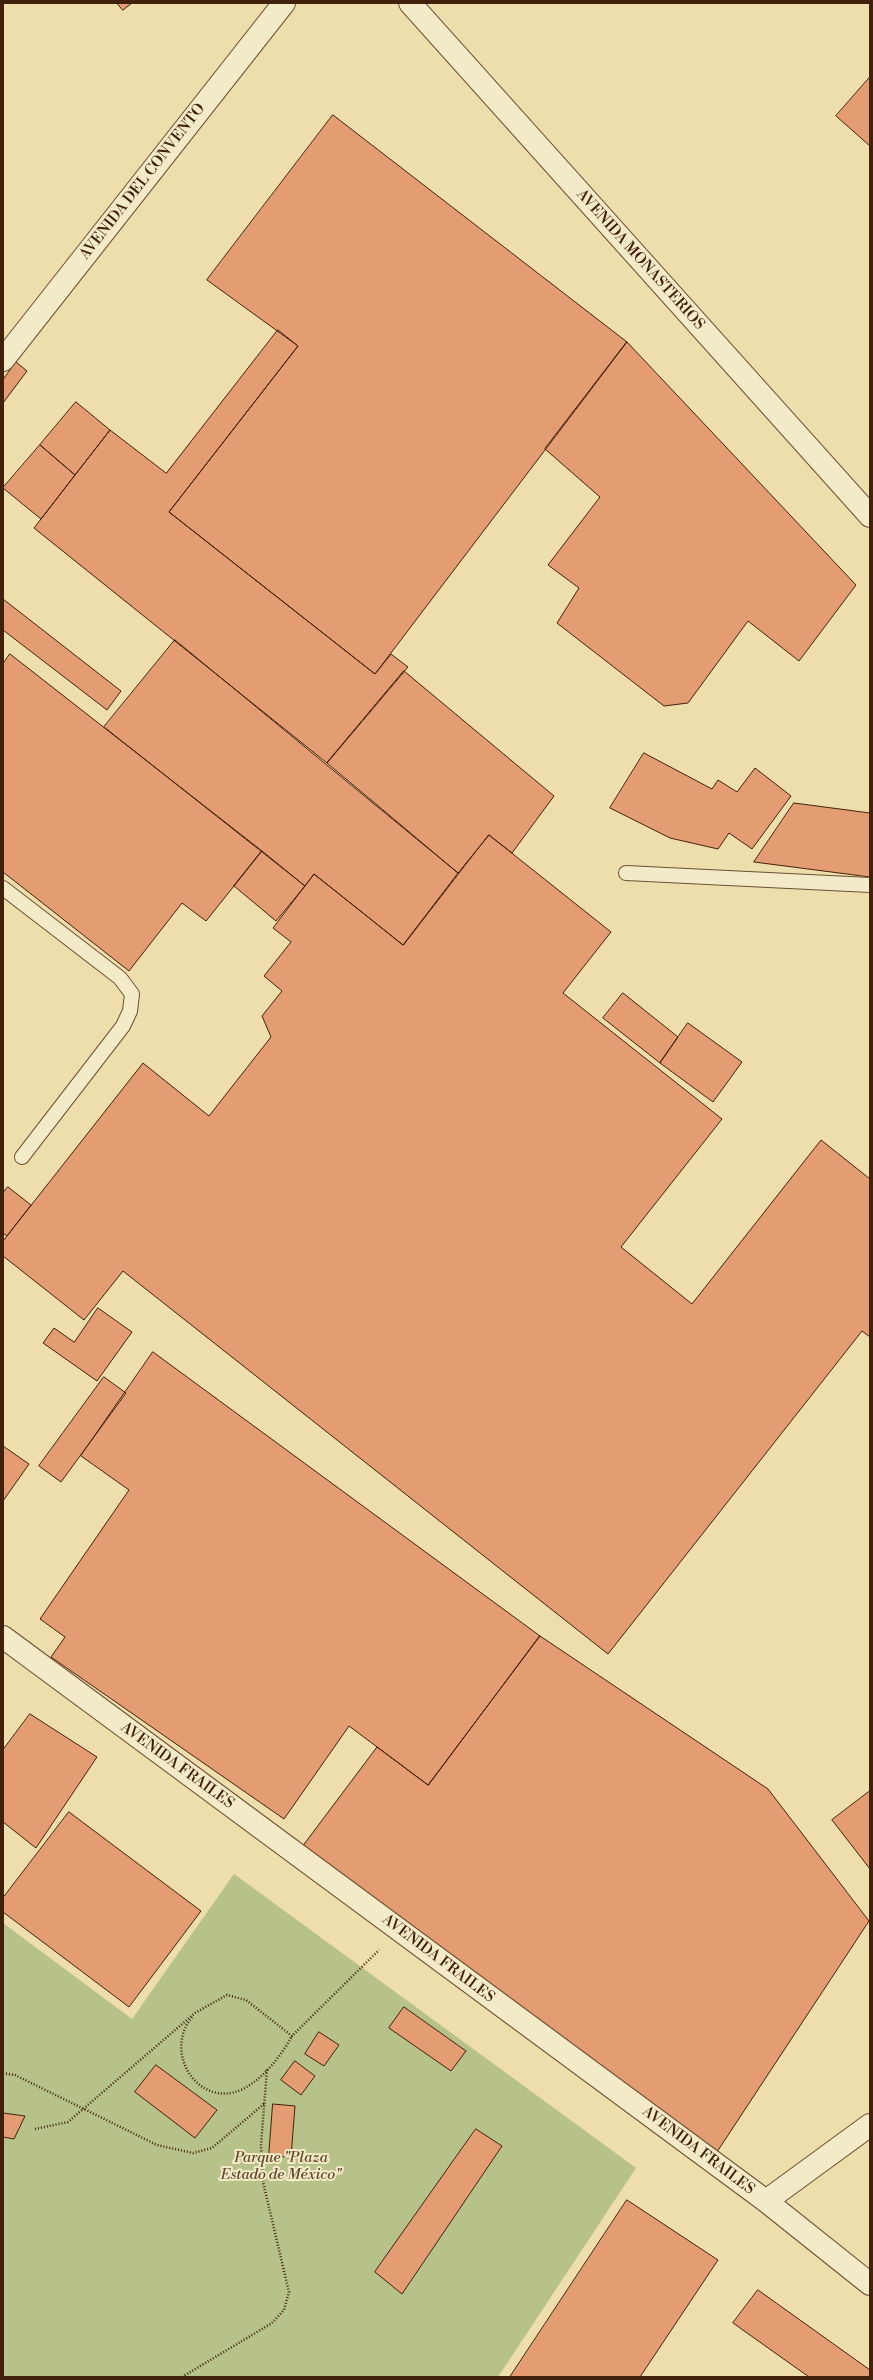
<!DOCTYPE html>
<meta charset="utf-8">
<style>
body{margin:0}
#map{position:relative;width:873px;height:2380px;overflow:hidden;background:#eddeab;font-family:"Libre Bodoni",serif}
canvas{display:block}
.frame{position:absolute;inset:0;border:4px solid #42210c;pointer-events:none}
</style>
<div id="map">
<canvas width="873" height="2380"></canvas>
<div class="frame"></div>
</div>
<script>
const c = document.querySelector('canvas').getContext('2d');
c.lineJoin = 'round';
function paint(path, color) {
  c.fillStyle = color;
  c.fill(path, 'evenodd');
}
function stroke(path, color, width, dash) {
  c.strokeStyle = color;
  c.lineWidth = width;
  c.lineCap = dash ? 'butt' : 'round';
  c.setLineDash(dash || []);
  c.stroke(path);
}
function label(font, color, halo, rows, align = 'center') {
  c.font = font + ' "Libre Bodoni",serif';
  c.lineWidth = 4;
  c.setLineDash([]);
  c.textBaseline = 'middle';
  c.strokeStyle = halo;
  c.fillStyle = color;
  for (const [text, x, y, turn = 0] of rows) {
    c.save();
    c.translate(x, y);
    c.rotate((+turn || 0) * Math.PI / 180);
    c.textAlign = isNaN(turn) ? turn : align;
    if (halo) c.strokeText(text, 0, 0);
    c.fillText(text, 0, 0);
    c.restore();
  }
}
paint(new Path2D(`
 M234,1874L636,2168L498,2377H3V1923L132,2019Z`), '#b7c18a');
const building = new Path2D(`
 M117,3H132L123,10Z
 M870,77V146L836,116Z
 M333,115L627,342L375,674L169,512L298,346L207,280Z
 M278,330L298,346L169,512L375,674L391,654L408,667L327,763L34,528L110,430L166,473Z
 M627,342L856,585L799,661L748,621L688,703L664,706L557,623L579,588L548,565L600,497L545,449Z
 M16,362L27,371L3,403V380Z
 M76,402L110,430L75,475L40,445Z
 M40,445L75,475L41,519L3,488Z
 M3,599L121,691L107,710L3,630Z
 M175,640L458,873L403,945L314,874L305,886L104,727Z
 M10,654L262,851L206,921L182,903L129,971L3,872V664Z
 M404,671L554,796L512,853L489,835L458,873L327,763Z
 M644,753L712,789L718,780L737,792L755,768L791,796L752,849L729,833L718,849L670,838L610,808Z
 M794,803L870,813V877L754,862Z
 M489,835L611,932L563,993L722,1119L621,1247L692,1304L821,1140L870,1179V1337L862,1331L608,1654L123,1271L84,1320L3,1256V1241L143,1063L209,1116L271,1037L262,1016L282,991L264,976L291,942L273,928L314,874L403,945Z
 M262,851L305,886L276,921L234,886Z
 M623,993L678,1037L660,1063L603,1018Z
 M688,1023L742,1062L713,1102L660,1063Z
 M8,1187L31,1205L7,1236L3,1233V1193Z
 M98,1308L132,1332L97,1381L43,1343L54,1328L74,1342Z
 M153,1352L540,1636L428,1785L349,1726L284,1819L51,1657L65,1637L40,1619L129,1490L81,1456Z
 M104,1377L126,1393L61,1482L39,1466Z
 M3,1446L29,1464L3,1501Z
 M540,1636L768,1789L869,1921L713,2158L302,1847L377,1747L428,1785Z
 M30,1714L97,1757L36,1848L3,1822V1750Z
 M870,1791V1869L832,1820Z
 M69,1812L201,1911L129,2007L3,1912V1898Z
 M404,2007L466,2051L451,2071L389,2028Z
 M319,2032L339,2045L324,2066L305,2054Z
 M295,2061L315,2076L301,2095L281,2080Z
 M156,2065L217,2110L195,2138L135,2092Z
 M273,2104L295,2106L291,2157L269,2156Z
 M3,2113L25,2116L14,2139L3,2137Z
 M476,2129L502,2146L402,2294L375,2272Z
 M627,2200L718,2260L640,2377H510Z
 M758,2290L870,2370V2377H809L733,2323Z`);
paint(building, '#e49c72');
stroke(building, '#42210c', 1);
const lane = new Path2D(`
 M626,873L870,885
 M3,888L120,978L132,994L130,1011L123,1026L22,1157`);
const street = new Path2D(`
 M410,3L870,516
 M3,360L284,3
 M3,1637L766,2201L870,2284
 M766,2201L870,2125`);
stroke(lane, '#6d5034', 16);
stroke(street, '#6d5034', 24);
stroke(new Path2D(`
 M192,2017C162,2054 200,2110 243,2089C264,2078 281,2056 292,2036
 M3,2073L15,2075L157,2145L193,2153L212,2148L265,2103
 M35,2129L68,2122L195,2013L227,1995L246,2000L292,2036L379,1950
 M182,2377L272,2323L284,2310L289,2292L263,2182L261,2145L267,2069`), '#42210c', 2.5, [1, 2]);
stroke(lane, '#f3eac8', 14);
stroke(street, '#f3eac8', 22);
label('15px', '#42210c', '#f3eac8', [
 ["AVENIDA DEL CONVENTO",143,182,-52],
 ["AVENIDA MONASTERIOS",640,260,48],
 ["AVENIDA FRAILES",177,1766,36],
 ["AVENIDA FRAILES",438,1959,37],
 ["AVENIDA FRAILES",698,2151,37]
]);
label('italic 15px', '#5f492c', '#f3eac8', [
 ["Parque \"Plaza",281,2158],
 ["Estado de México\"",281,2175]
]);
</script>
